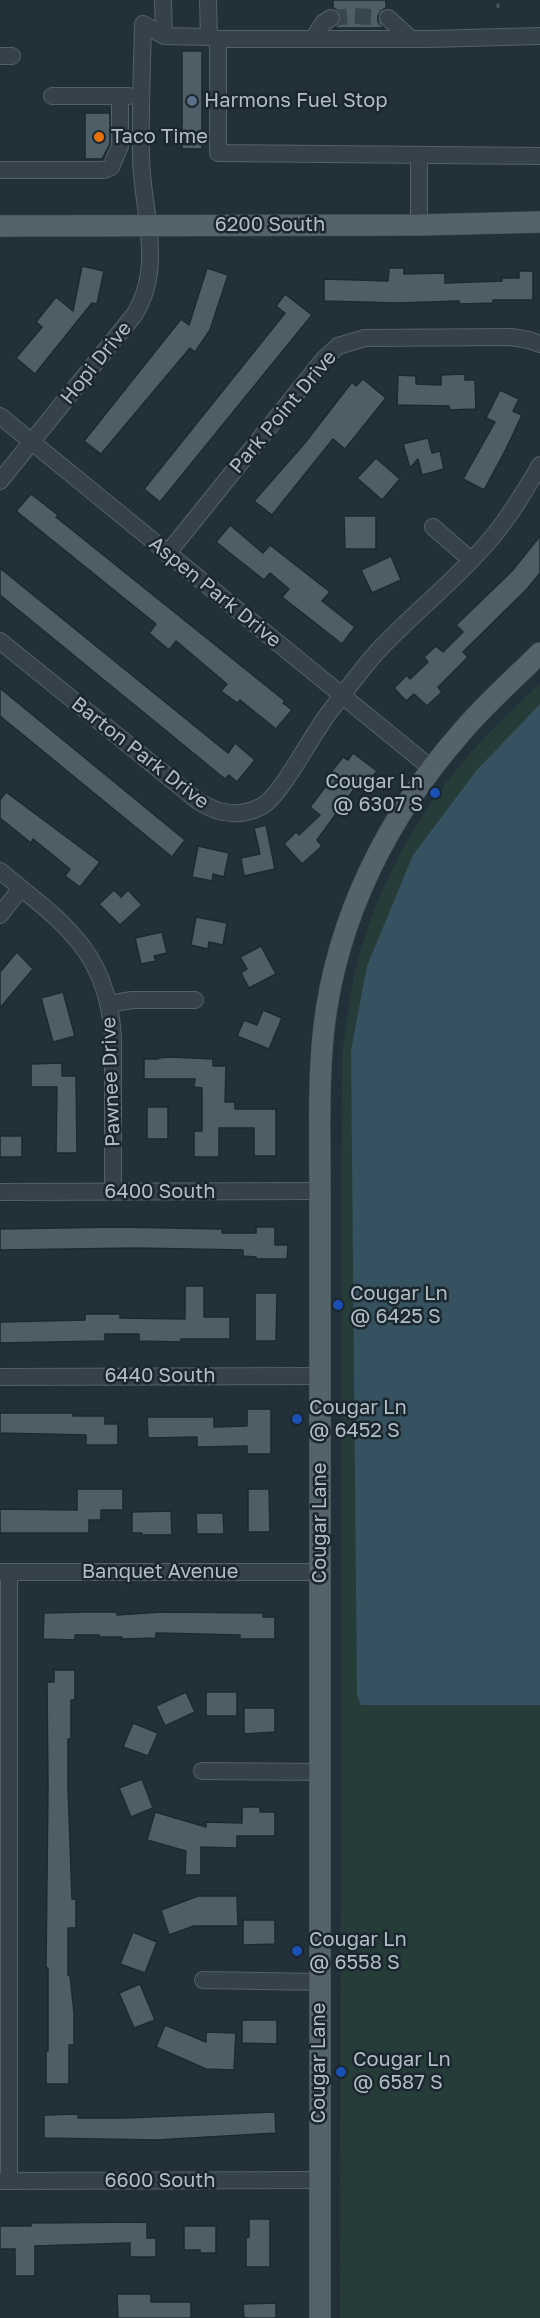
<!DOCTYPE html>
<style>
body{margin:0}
canvas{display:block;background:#223139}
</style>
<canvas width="540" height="2318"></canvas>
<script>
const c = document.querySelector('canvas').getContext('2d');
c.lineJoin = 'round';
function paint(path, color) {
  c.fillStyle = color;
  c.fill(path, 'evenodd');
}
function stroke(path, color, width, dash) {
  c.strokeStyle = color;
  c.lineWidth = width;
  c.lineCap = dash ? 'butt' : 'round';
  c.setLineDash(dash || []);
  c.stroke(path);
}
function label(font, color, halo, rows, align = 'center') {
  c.font = font + ' "Golos Text",sans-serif';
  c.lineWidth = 5;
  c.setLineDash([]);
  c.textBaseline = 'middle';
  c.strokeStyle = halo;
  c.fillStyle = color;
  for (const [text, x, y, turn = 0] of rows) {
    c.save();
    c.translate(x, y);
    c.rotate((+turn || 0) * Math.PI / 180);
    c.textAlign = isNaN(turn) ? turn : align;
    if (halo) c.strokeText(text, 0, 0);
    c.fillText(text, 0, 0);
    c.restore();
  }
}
paint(new Path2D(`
 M540,683V2318H340L342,1054C346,1030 348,1005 353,981C370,902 410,823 463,762C486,734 514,709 540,683Z`), '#253c38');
paint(new Path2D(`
 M540,704V1705H361L357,1695L351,1050L367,966L413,855L476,771Z`), '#36515f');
const building = new Path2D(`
 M333,0H386V8L381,11L378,16V22L384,28H334L340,23L341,17L340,12L333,8Z
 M182,51H202V149H182Z
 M85,113H110V144L102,159H85Z
 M82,266L104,271L97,304L92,303L35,374L16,358L42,327L36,322L56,297L73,311Z
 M207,268L228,275L210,330L195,352L190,348L101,454L84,441L181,319L189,325Z
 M389,268H404V274L445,273V283L502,281V278H519V271H533V300H493V303L459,304V301L398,303L324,301V279L388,281Z
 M285,294L312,315L160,502L144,489L285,313L276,306Z
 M465,374V380H475L476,409L450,410L449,406L397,405L398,375L416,376V384L441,385V375Z
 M363,379L386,398L345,449L333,439L272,515L254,501L304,444L352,382L356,386Z
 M500,390L519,399L513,411L522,415L506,449L484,490L463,479L495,422L486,418Z
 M428,438L432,453L440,451L444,469L422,475L418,459L410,468L403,444Z
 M376,458L400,479L382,500L357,478Z
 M31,494L58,515L56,517L285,701L283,703L292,710L276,729L240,700L237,703L221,691L227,684L176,641L169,650L149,633L156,624L16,511Z
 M344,516H376V549H345Z
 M230,525L263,553L270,545L330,592L322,601L355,627L342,644L282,597L289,589L270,573L264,580L216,542Z
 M540,536V573L527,589L463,652L468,657L438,687L442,692L427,706L414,694L406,701L394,688L407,675L410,679L428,662L424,657L436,646L443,652L463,632L456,625L512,571Z
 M391,556L401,580L372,593L361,570Z
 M0,568L228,753L235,743L255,760L237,782L229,775L225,779L0,595Z
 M0,688L185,840L172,857L0,716Z
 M353,753L377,771L361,792L355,788L317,840L322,846L302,864L284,844L296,832L299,835L320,815L310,807L332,778L328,776L343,757L348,760Z
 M6,792L100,862L80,887L65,876L70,869L33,839L31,843L0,818V800Z
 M266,825L275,869L244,876L241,858L260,854L254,828Z
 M198,846L229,853L224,877L213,874L212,881L192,877Z
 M114,890L121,897L128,890L142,905L120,925L99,904Z
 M196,917L227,923L223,945L209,942L208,949L191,945Z
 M162,932L167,953L154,956L156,961L141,964L135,938Z
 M261,946L276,974L249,988L241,973L247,969L240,957Z
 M17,952L33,969L0,1008V972Z
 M63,992L75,1036L53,1042L41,998Z
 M263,1010L282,1018L269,1049L237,1036L244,1020L257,1025Z
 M171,1057L213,1059V1066H226L225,1102H235V1109H276V1156H254V1128H219V1157H194V1131H202V1088L194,1087L195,1079H144V1059H158V1058Z
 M62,1063V1076H76L77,1153H56L57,1087H31V1064Z
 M147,1107H168V1139H147Z
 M0,1136H22V1157H0Z
 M118,1227L222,1229V1233H256V1227H275V1245H288L287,1259H256V1257L243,1256V1250L137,1248L0,1250V1229Z
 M185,1286H204V1317H230V1339H181V1342L139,1341V1334H105V1341L0,1343V1322L85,1320V1314H120V1318L185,1319Z
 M255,1293H277L276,1341H255Z
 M247,1409H271V1454H247V1446L197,1447V1437L148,1438L147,1417H214V1427L247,1426Z
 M0,1413H73V1416H105V1424H118V1445H86V1435L0,1433Z
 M77,1489H123V1510H101V1520H89V1533H0V1509L77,1510Z
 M248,1489H269L270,1532H248Z
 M171,1511L172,1535H142V1533H132V1512Z
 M196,1513H223L224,1534H197Z
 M84,1612H117V1615L162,1612L263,1613V1617H275V1639H240V1635L156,1633V1638L122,1639V1637H99V1635H75V1640L43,1639L44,1613Z
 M54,1670H75V1700H71V1739H68V1787L72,1899H76V1928H68V1975H70L74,2013V2045H69V2084H46V2051H48V1968H46L48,1787L47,1682H54Z
 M186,1692L195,1712L165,1726L156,1706Z
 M206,1692H237V1716H206Z
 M244,1708H275V1732L244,1734Z
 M133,1723L158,1733L148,1756L123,1747Z
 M142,1779L153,1808L131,1817L119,1788Z
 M242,1807H260V1812H275V1836H237V1848L201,1847V1875H185L186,1851L147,1840L155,1812L206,1827V1822L242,1823Z
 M198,1896H237L238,1926H194L169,1935L161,1910Z
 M243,1920H275V1944L243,1945Z
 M133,1932L157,1942L145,1973L120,1964Z
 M140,1984L155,2020L134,2028L119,1993Z
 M242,2020H277V2044L242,2043Z
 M165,2025L206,2042V2032L236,2033L234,2070L206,2069L156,2047Z
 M275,2112L276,2133L157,2140L44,2138V2115L78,2114V2118H124Z
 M249,2219H270V2267H246V2238L249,2237Z
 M147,2222V2238H156V2257H130V2243L35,2246V2276H15V2249H0V2226H31V2223Z
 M184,2226H216V2253H200V2250H184Z
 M117,2294H151V2302H191V2318H118Z
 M276,2303V2318H244L243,2304Z`);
paint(building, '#4e5e67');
stroke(building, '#1d2930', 1.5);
stroke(new Path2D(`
 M331,18L354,16L388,18`), '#37464e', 16, [16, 8]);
const minor = new Path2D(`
 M208,0L209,37L218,39V153L540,156
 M388,18L411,39
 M164,36L209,37
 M218,39H429L540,36
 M313,39L323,23L331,18
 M0,56H12
 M52,96H129
 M419,155V225
 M0,170H104L111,167L120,146V96
 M0,416L431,768
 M0,481L134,315C165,267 142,210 141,158C140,113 142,68 143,24L164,36L163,0
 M433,527L471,560
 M167,554L324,359L338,346L365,338L511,337L529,340L540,344
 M0,641L198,801C218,814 240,818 262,806C282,795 313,732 331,710C346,691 360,671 376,653C412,614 455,581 489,541C509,518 525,491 540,465
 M0,871C62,922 108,950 113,1038V1192
 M0,915L21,888
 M108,1004L132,1000H195
 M0,1192L320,1191
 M0,1377L320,1376
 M0,1572H320
 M202,1771L319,1772
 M203,1980L319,1982
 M0,2181L319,2180
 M9,2181V1572`);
const major = new Path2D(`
 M0,226L419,225L540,222
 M320,2318V1191C320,1137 318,1081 324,1027C337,917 388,816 460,734C484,705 513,680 540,653`);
stroke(minor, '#546067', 18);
stroke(major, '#424e55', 22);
stroke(new Path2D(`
 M498,8V0`), '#445856', 3, [4.5, 4.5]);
stroke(minor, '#364249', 16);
stroke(major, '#546269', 21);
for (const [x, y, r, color] of [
 [192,101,6,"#5c6f8a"],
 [99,137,6,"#e8710a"],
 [435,793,6,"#1a4fb4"],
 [338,1305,6,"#1a4fb4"],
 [297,1419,6,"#1a4fb4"],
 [297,1951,6,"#1a4fb4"],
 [341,2072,6,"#1a4fb4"]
]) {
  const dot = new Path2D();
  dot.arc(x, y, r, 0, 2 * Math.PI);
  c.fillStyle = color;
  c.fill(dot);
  stroke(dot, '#1b272e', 2);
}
label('20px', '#b1bdc5', '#1b272e', [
 ["Harmons Fuel Stop",204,101],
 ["Taco Time",111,137],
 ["Cougar Ln",423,782,"right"],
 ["@ 6307 S",423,805,"right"],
 ["Cougar Ln",350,1294],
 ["@ 6425 S",350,1317],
 ["Cougar Ln",309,1408],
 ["@ 6452 S",309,1431],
 ["Cougar Ln",309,1940],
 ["@ 6558 S",309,1963],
 ["Cougar Ln",353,2060],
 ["@ 6587 S",353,2083]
], 'left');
label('20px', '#b1bdc5', '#1b272e', [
 ["6200 South",270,225],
 ["Hopi Drive",96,363,-51],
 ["Park Point Drive",283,412,-50],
 ["Aspen Park Drive",215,592,39],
 ["Barton Park Drive",140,753,38],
 ["Pawnee Drive",111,1082,-92],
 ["6400 South",160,1192],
 ["6440 South",160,1376],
 ["Cougar Lane",320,1523,-90],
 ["Banquet Avenue",160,1572],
 ["Cougar Lane",319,2063,-90],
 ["6600 South",160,2181]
]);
</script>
